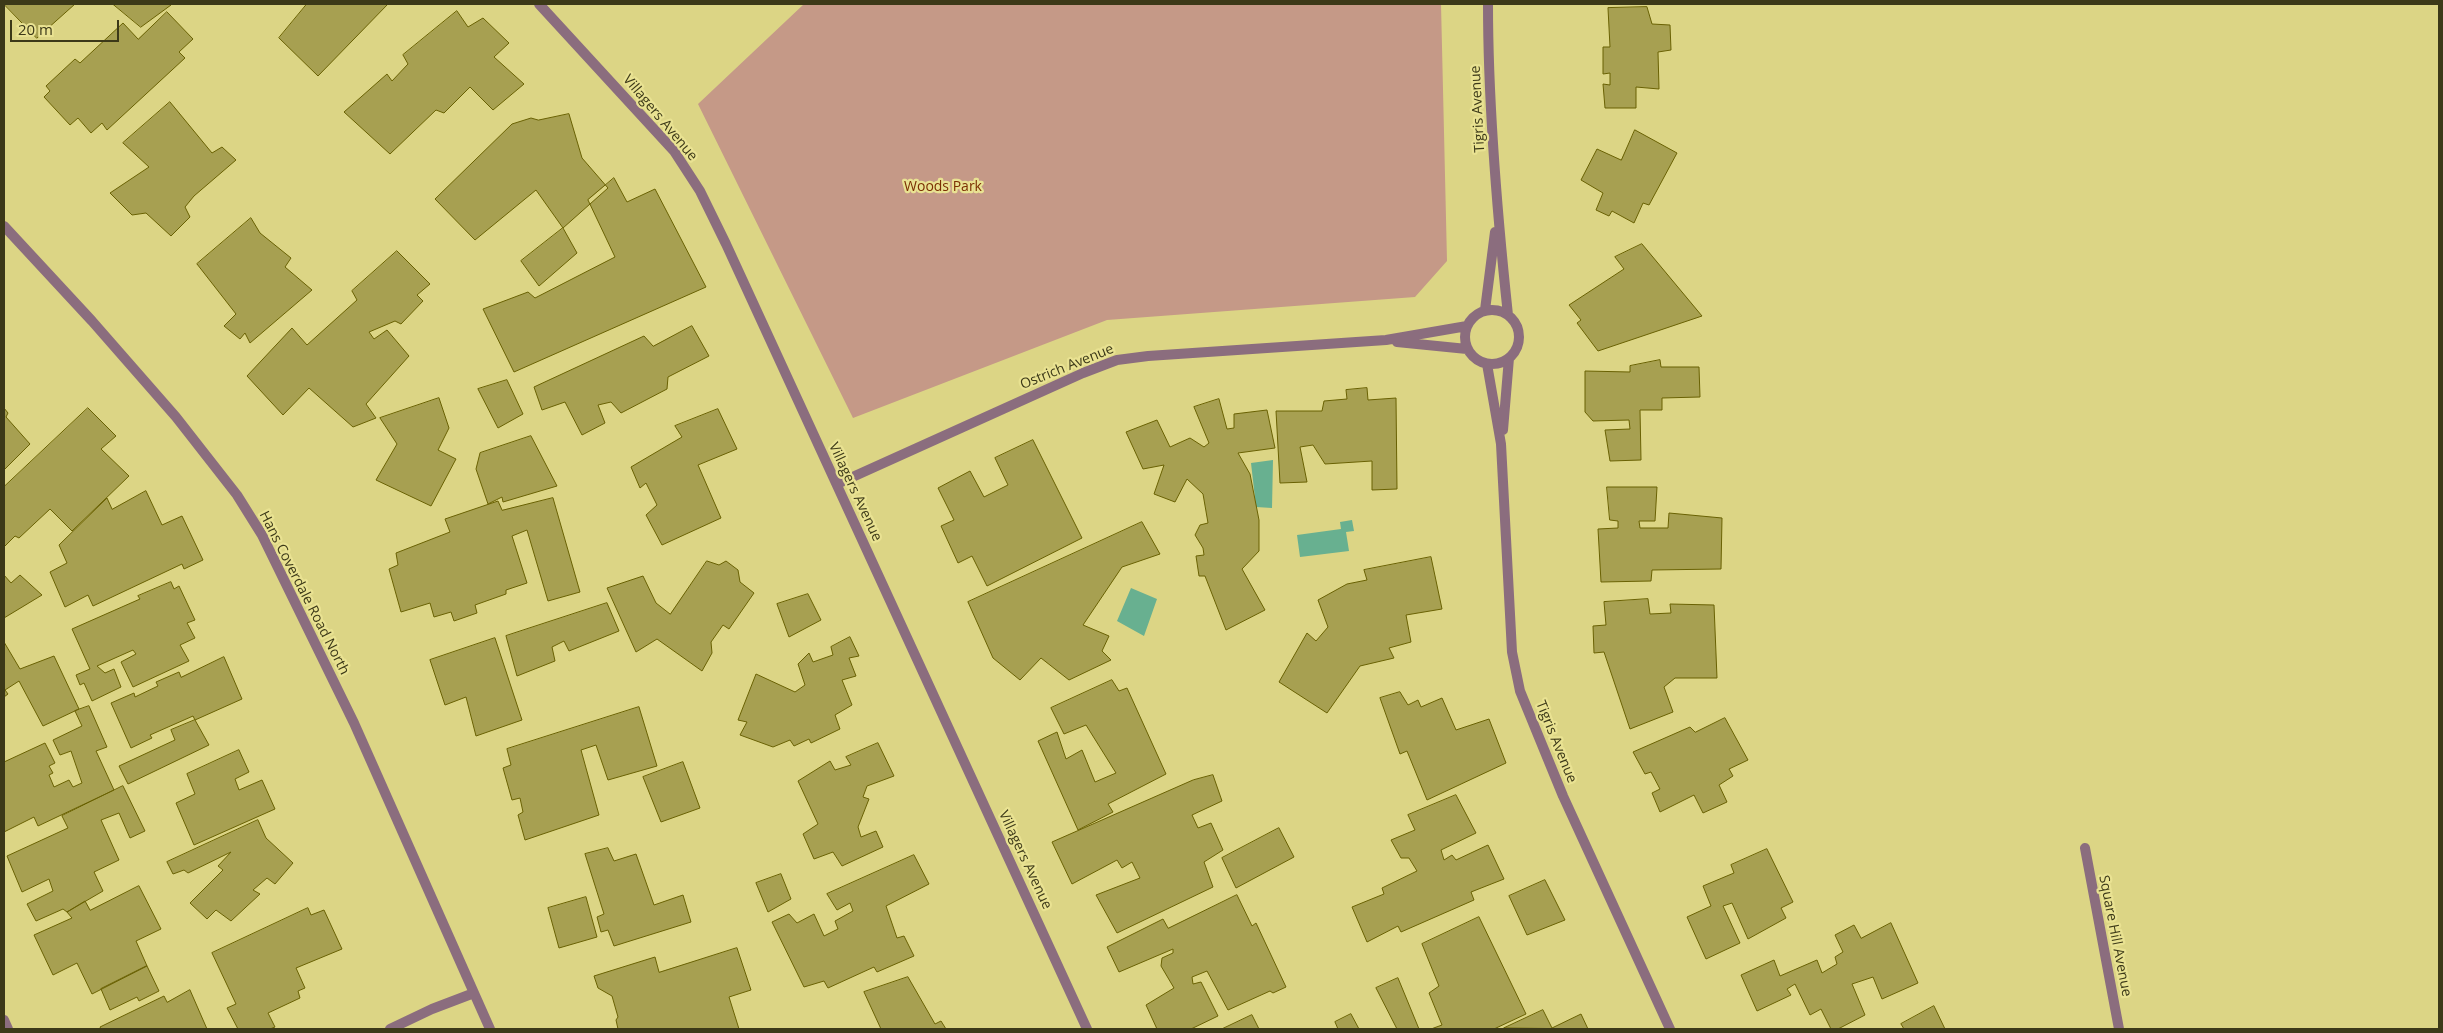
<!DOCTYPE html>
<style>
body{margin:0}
#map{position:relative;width:2443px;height:1033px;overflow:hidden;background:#dcd585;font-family:"Open Sans",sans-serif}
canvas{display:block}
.frame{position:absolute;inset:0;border:5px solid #3c3918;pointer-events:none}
.scale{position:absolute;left:10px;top:20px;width:109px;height:22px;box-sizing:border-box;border:2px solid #3c3918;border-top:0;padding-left:6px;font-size:15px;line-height:18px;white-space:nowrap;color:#3c3918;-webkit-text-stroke:4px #e9e292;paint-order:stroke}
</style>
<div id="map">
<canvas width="2443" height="1033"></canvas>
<div class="frame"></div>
<div class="scale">20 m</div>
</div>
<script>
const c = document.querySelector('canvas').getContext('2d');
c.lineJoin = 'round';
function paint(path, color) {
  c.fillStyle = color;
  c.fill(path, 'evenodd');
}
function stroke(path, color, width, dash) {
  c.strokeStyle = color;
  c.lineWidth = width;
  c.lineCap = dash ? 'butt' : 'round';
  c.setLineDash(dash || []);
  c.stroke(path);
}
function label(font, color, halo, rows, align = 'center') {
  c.font = font + ' "Open Sans",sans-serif';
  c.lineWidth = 4.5;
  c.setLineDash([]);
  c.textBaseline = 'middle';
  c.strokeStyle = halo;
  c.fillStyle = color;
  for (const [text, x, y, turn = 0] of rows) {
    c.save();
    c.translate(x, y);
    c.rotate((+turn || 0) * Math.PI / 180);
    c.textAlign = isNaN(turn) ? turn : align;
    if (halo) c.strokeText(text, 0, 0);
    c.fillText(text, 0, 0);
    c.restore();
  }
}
paint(new Path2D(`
 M804,4H1441L1447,261L1415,297L1107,320L853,418L698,104Z`), '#c59987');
paint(new Path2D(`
 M1273,460L1272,508L1256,507L1251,463Z
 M1352,520L1354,531L1346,532L1349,551L1300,557L1297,535L1341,529L1340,522Z
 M1131,588L1157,599L1144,636L1117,621Z`), '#68b090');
const building = new Path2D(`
 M4,4H75L37,38Z
 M113,4H170L171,5L141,27Z
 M307,4H388L318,76L279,38Z
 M1647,7L1652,24L1670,25L1671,50L1658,52L1659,89L1636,87V108H1605L1603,84L1610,85V73L1603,74V47H1610L1608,8Z
 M457,11L468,27L483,18L509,43L494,57L524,84L493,110L470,87L444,113L436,110L390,154L344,112L387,74L392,81L408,64L403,55Z
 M167,12L193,39L179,52L185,58L107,130L102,123L91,133L78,118L70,125L44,97L50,91L46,86L75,59L80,63L123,23L138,39Z
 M170,102L212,153L222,147L236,160L194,196L185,207L190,217L171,236L146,213L132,215L110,193L149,167L123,143Z
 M569,114L582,158L608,188L563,228L536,190L475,240L435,199L512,124L531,118L538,120Z
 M1635,130L1677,153L1649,205L1643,203L1634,223L1612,211L1609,216L1596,210L1603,193L1581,180L1597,149L1621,160Z
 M614,178L627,202L655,189L706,287L514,372L483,309L528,292L535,298L615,257L588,200Z
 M251,218L260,233L291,258L285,267L312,290L250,343L245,333L240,339L224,326L236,314L197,264Z
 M563,228L577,253L539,286L521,261Z
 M1642,244L1702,316L1598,351L1577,323L1581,320L1569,305L1624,269L1615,257Z
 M397,251L430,284L417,295L423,301L401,324L395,321L369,332L374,339L387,330L409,356L366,404L376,418L353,427L309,388L283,415L247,376L292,328L307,345L357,300L352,291Z
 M692,326L709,356L668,377L667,389L621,413L611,402L598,405L605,423L582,435L565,402L542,410L534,387L644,336L653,346Z
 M1660,360L1661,367H1699L1700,397L1662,398V410H1640L1641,460L1610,461L1605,430L1630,429L1629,420L1593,421L1585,412V371L1630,372V366Z
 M507,380L523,414L498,428L478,389Z
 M1367,388L1368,400L1396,398L1397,489L1372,490V461L1325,464L1313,445L1300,447L1307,482L1280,483L1276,411H1322L1324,401L1347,399L1346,390Z
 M439,398L449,428L438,450L456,459L431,506L376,480L397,444L380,418Z
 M1219,399L1227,429L1234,428V414L1267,410L1275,448L1238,453L1250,474L1259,520V551L1242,569L1265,610L1226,630L1205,576H1199L1196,556L1204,555L1203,548L1195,535L1200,525L1208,523L1203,494L1187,479L1175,502L1154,494L1164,465L1143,469L1126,432L1157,420L1170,447L1190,438L1204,447L1209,443L1194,407Z
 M4,408L8,413L6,417L30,444L4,470Z
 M88,408L116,436L101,449L129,476L72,531L50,509L19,538L15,536L4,547V487Z
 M718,409L737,449L698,465L721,518L662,545L646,515L657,505L646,483L640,488L631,467L682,437L675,426Z
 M531,436L557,486L503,502L502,497L488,504L476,469L480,453Z
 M1033,440L1082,538L987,586L972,556L958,563L941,526L954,520L938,488L970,471L984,497L1008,485L995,458Z
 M1607,487H1657L1655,521H1639L1640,528H1668L1669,513L1722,518L1721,569L1652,570L1651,581L1601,582L1598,529L1618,528V521L1610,520Z
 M146,491L162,525L182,516L203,560L184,569L182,564L93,606L88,595L65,607L50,572L67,563L59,545L107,498L112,509Z
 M553,498L580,592L548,601L527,530L512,536L527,583L506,590V594L475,605L477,613L454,621L451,612L434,617L430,603L401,612L389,569L398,565L396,553L450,532L445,519L498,501L502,510Z
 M1142,522L1160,554L1122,567L1083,625L1109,636L1102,651L1111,660L1069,680L1041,658L1020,680L993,658L968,602Z
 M1431,557L1442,609L1406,615L1411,642L1389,648L1394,658L1360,666L1327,713L1279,682L1307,633L1316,641L1328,627L1318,600L1347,584L1367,580L1364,570Z
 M707,561L719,565L726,561L738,570L740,582L754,593L729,629L723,625L711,642L712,653L702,671L657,639L636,652L607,588L643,576L656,603L670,614Z
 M4,575L11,583L20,575L42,595L4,618Z
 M171,582L174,589L179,586L195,620L187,623L195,638L180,645L189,661L133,687L121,662L136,654L133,650L97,666L105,673L114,669L121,687L92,701L84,683L80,685L76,675L90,669L72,629L140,599L138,596Z
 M808,594L821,620L789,637L777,604Z
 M1648,599L1650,614L1671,613L1670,604L1714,605L1717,678H1675L1664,687L1673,712L1630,729L1604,652L1594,653L1593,626L1606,625L1604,602Z
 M607,603L619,631L569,651L564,641L552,647L555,661L517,676L506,636Z
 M850,637L859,656L849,658L856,676L842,680L852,705L835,715L840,729L811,743L809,739L794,746L790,740L773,747L740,735L747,722L738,720L756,674L795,692L805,685L798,664L809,653L813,662L833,655L831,647Z
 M495,638L522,720L476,736L466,697L445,705L430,660Z
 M4,642L20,669L54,656L79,709L43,726L19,681L5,690L8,694L4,697Z
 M224,657L242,699L195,720L193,716L150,735L152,738L131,748L111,703L134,693L135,697L158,686L156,682L179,672L181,677Z
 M1112,680L1119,691L1127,688L1166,774L1108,804L1113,812L1078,830L1038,741L1057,732L1066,759L1082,750L1095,782L1116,773L1086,725L1064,734L1051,708Z
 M1400,692L1408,705L1418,700L1421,707L1442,698L1456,730L1489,719L1506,763L1427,800L1407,751L1400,754L1380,698Z
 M89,706L107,747L96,751L114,790L38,826L34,817L4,832V762L45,743L55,763L49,766L53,773L49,775L54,787L69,780L73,787L82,783L71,751L60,755L53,740L82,726L75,711Z
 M639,707L657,766L608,780L596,745L581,750L599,815L525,840L518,815L523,812L520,798L512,800L503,768L511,765L507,749Z
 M1725,718L1748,760L1729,769L1733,776L1719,785L1727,802L1703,813L1694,795L1660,812L1652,793L1660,789L1651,772L1645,774L1633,752L1690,727L1695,732Z
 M195,720L209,745L128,784L119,766L175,740L171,730Z
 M878,743L894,776L867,786L863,797L869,799L858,827L861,837L876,831L883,847L842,866L833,852L814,859L803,834L818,824L798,781L830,761L835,770L851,765L846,757Z
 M239,750L249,772L235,779L239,790L262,780L275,809L194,845L176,803L195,794L187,774Z
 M683,762L700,808L661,822L643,777Z
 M1213,775L1222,801L1192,815L1198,828L1211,823L1223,850L1204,862L1213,887L1117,933L1096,895L1140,878L1132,862L1122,868L1117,860L1072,884L1052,842L1193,780Z
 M123,786L145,831L130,838L119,813L101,820L119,860L94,872L103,891L67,912L63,909L36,921L27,904L53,891L49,879L22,892L7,856L68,828L62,816Z
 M1456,795L1476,833L1441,850L1444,860L1452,855L1456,860L1488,845L1504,879L1471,892L1474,900L1401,932L1398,926L1367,942L1352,907L1384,894L1382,888L1417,871L1409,858H1401L1391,840L1415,830L1408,815Z
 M258,820L266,838L293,863L275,884L267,878L253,890L260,894L231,921L216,910L207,919L190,903L223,870L218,866L231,852L188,873L184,870L173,874L167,862Z
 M1279,828L1294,857L1236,888L1222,858Z
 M608,848L614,861L636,854L654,905L683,895L691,922L614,946L608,930L601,932L597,917L604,914L585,854Z
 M1767,849L1793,902L1781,908L1786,918L1748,939L1732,903L1723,906L1740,943L1706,959L1687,917L1711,906L1703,886L1734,873L1731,865Z
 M914,855L929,884L886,906L897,938L904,936L914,956L877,972L874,967L828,988L824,981L804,987L772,922L789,914L797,923L814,914L824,936L838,929L835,921L853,911L850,903L837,910L827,894Z
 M781,874L791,899L768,912L756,883Z
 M1545,880L1565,920L1527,935L1509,896Z
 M139,886L161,929L136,941L147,966L92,994L77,963L53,975L34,935L72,918L67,912L85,901L90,910Z
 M1237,895L1252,926L1256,923L1286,987L1273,993L1270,991L1228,1010L1207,971L1192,977L1193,984L1201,982L1218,1016L1191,1029H1157L1146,1005L1174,988L1161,966L1162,958L1173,953V949L1119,972L1107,947L1163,919L1168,928Z
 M586,897L597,937L559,948L548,908Z
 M308,908L311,915L324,910L342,949L296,968L305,988L298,991L300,998L268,1013L275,1027L270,1029H238L227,1008L236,1004L212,953Z
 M1479,917L1526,1014L1494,1029H1431L1442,1025L1429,993L1439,986L1422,944Z
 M1891,923L1918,983L1882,999L1873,977L1852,984L1865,1015L1838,1029H1831L1821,1009L1810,1015L1795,984L1787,989L1791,995L1757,1011L1741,975L1774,960L1780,976L1817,960L1822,973L1837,964L1835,957L1843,952L1835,935L1854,925L1861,938Z
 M737,948L751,990L729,997L739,1029H618L616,1020L618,1017L612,996L598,988L594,976L655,957L659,972Z
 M147,966L159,991L139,1001L137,997L110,1010L101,989Z
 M908,977L935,1024L941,1021L946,1029H881L864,992Z
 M1398,978L1419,1029H1397L1376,988Z
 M190,990L207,1029H101L100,1027L164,996L167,1002Z
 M1934,1006L1945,1029H1904L1901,1024Z
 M1543,1010L1552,1028L1581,1014L1588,1029L1504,1028Z
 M1351,1014L1359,1029H1338L1335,1022Z
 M1252,1015L1259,1029H1222Z`);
paint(building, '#a7a051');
stroke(building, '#696103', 1);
stroke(new Path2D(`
 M539,4L674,151L700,191L726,244L1087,1029
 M1488,4C1488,108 1497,212 1508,315
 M4,226L92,321L176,417L237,495L262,535L354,723L490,1029
 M1485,310L1495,232
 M1465 337a27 27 0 1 1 54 0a27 27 0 1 1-54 0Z
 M1397,342L1467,349
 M1487,364L1501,444L1512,652L1520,691L1563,796L1670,1029
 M1503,430L1509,358
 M837,484L1083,373L1117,360L1148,356L1386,340L1467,326
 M2085,848L2119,1029
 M4,1020L8,1029
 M390,1029L432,1009L474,993`), '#8b6d7e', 10);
label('14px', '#3c3918', '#e9e292', [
 ["Tigris Avenue",1478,109,-93],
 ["Villagers Avenue",660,118,50],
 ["Ostrich Avenue",1067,367,-22],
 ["Villagers Avenue",855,492,65],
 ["Hans Coverdale Road North",304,593,63],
 ["Tigris Avenue",1556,742,68],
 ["Villagers Avenue",1025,860,65],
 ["Square Hill Avenue",2115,936,79]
]);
label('14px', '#7b2f03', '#e9e292', [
 ["Woods Park",943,187]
]);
</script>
